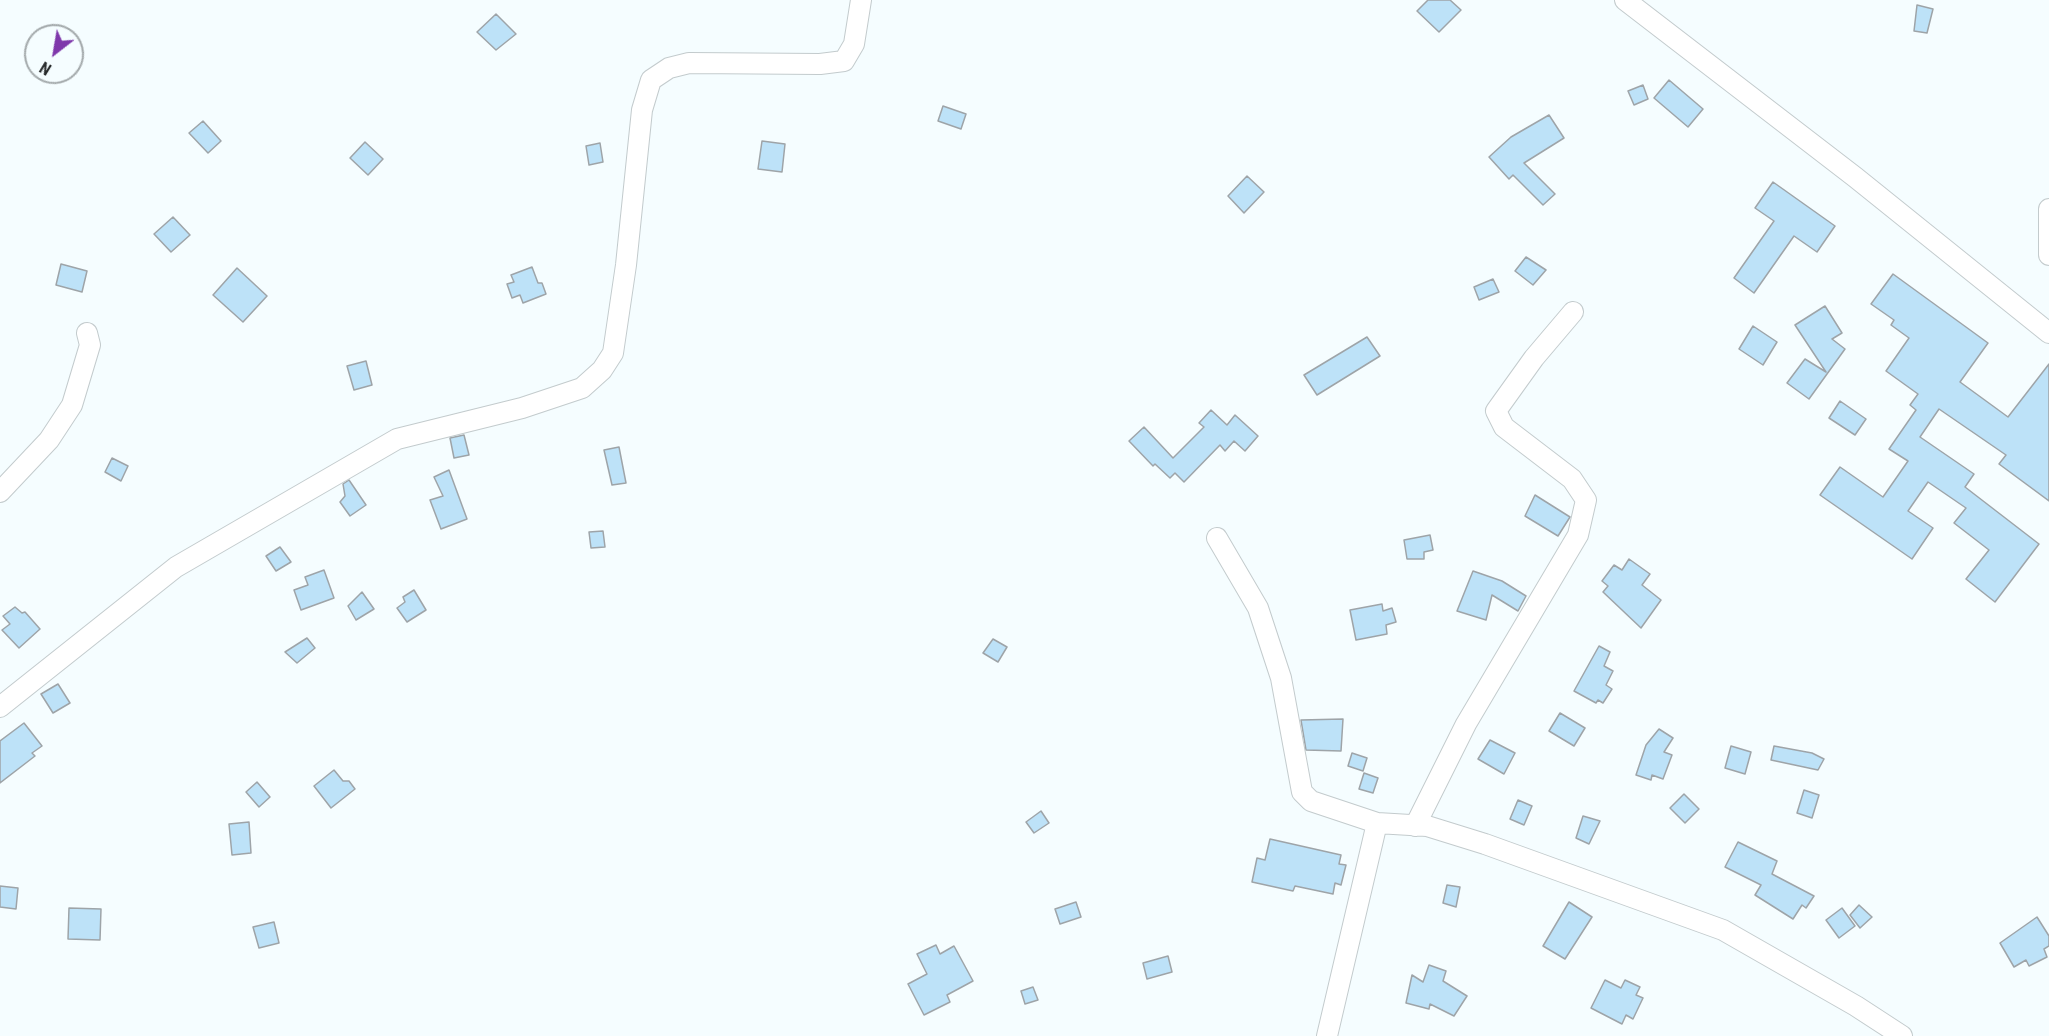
<!DOCTYPE html>
<style>
body{margin:0}
#map{position:relative;width:2049px;height:1036px;overflow:hidden;background:#f5fdff;font-family:"Roboto Condensed",sans-serif}
canvas{display:block}
.north{position:absolute;left:24px;top:24px;width:60px;height:60px;box-sizing:border-box;background:#f5fdff;border:2px solid #a3a9ab;border-radius:50%;rotate:211deg;font-size:16px;font-weight:700;line-height:24px;text-align:center;color:#292c2d}
.north::after{content:'';display:block;margin:auto;width:21px;height:27px;background:#7f38ab;clip-path:polygon(50% 0,100% 100%,50% 72%,0 100%)}
</style>
<div id="map">
<canvas width="2049" height="1036"></canvas>
<div class="north">N</div>
</div>
<script>
const c = document.querySelector('canvas').getContext('2d');
c.lineJoin = 'round';
function paint(path, color) {
  c.fillStyle = color;
  c.fill(path, 'evenodd');
}
function stroke(path, color, width, dash) {
  c.strokeStyle = color;
  c.lineWidth = width;
  c.lineCap = dash ? 'butt' : 'round';
  c.setLineDash(dash || []);
  c.stroke(path);
}
const building = new Path2D(`
 M1428,0H1450L1461,10L1439,32L1417,11Z
 M1917,5L1933,9L1927,33L1914,31Z
 M496,14L516,34L496,50L477,32Z
 M1669,80L1703,109L1688,127L1654,98Z
 M1643,85L1648,99L1634,105L1628,91Z
 M943,106L966,114L961,129L938,121Z
 M1549,115L1564,138L1524,163L1555,194L1543,205L1513,175L1509,179L1489,157L1511,137Z
 M203,121L221,141L208,153L189,133Z
 M762,141L785,144L782,172L758,169Z
 M365,142L383,159L368,175L350,158Z
 M600,143L603,162L589,165L586,146Z
 M1247,176L1264,192L1244,213L1228,196Z
 M1773,182L1835,226L1817,252L1794,236L1754,293L1734,278L1774,221L1755,208Z
 M173,217L190,235L171,252L154,234Z
 M1526,257L1546,270L1533,285L1515,271Z
 M61,264L87,271L82,292L56,285Z
 M532,267L538,283H542L546,294L523,303L520,295L512,298L507,284L514,282L511,275Z
 M237,268L267,296L243,322L213,295Z
 M1893,274L1988,343L1960,382L2008,417L2049,364V501L1999,464L2006,455L1939,409L1920,437L1974,474L1965,487L2039,544L1995,602L1966,579L1989,550L1954,523L1966,508L1928,482L1908,511L1933,528L1912,559L1820,495L1840,467L1883,497L1908,461L1889,449L1916,410L1910,405L1918,394L1886,371L1909,338L1891,325L1894,320L1871,304Z
 M1493,279L1499,292L1479,300L1474,287Z
 M1825,306L1842,333L1832,339L1845,349L1809,399L1787,383L1805,359L1826,372L1795,325Z
 M1753,326L1777,342L1763,365L1739,349Z
 M1367,337L1380,356L1317,395L1304,375Z
 M366,361L372,385L354,390L347,366Z
 M1840,401L1866,419L1855,435L1829,418Z
 M1211,410L1227,425L1235,415L1258,436L1245,451L1234,441L1225,451L1220,445L1184,482L1175,473L1170,478L1155,464L1153,466L1129,441L1144,427L1173,458L1204,427L1199,423Z
 M464,435L469,455L454,458L450,438Z
 M619,447L626,483L612,485L604,450Z
 M112,458L128,466L121,481L105,472Z
 M449,470L467,519L441,529L430,500L443,496L434,477Z
 M349,480L366,505L350,516L340,502L345,496L343,484Z
 M1535,495L1570,517L1558,536L1525,516Z
 M603,531L605,547L591,548L589,532Z
 M1430,535L1433,550L1424,552V559H1407L1404,540Z
 M280,547L291,562L276,571L266,556Z
 M1629,559L1650,574L1642,585L1661,600L1641,628L1603,592L1608,586L1602,581L1614,565L1622,570Z
 M324,570L334,598L301,610L294,590L308,585L305,577Z
 M1473,571L1502,581L1526,596L1518,611L1492,595L1486,620L1457,611Z
 M414,590L426,610L407,622L397,608L405,602L403,597Z
 M362,592L374,609L356,620L348,606Z
 M1382,604L1383,611L1392,608L1396,622L1386,625L1387,634L1356,640L1350,610Z
 M15,607L22,613L25,612L40,629L19,648L2,630L10,624L3,616Z
 M307,638L315,648L297,663L285,652Z
 M993,639L1007,647L998,662L983,653Z
 M1599,646L1610,652L1604,666L1613,671L1606,685L1612,689L1603,703L1598,700L1596,703L1574,691Z
 M58,684L70,703L53,713L41,694Z
 M1560,713L1585,728L1574,746L1549,731Z
 M1343,719L1341,751L1306,750L1301,720Z
 M24,723L42,746L32,753L35,756L0,783V741Z
 M1659,729L1673,738L1664,752L1672,755L1663,779L1652,775L1651,780L1636,775L1646,745Z
 M1490,740L1515,753L1504,774L1478,759Z
 M1731,746L1751,752L1745,774L1725,768Z
 M1774,746L1812,753L1824,759L1818,770L1771,760Z
 M1352,753L1367,758L1363,771L1348,766Z
 M334,770L343,781H349L355,789L331,808L314,786Z
 M1364,773L1378,778L1373,793L1359,789Z
 M257,782L270,797L259,807L246,792Z
 M1804,790L1819,795L1812,818L1797,813Z
 M1684,794L1699,809L1685,823L1670,808Z
 M1518,800L1532,806L1524,825L1510,819Z
 M1041,811L1049,823L1034,833L1026,822Z
 M1583,816L1600,821L1589,844L1576,838Z
 M249,822L251,853L232,855L229,824Z
 M1270,839L1341,855L1339,864L1346,865L1341,885L1335,883L1333,894L1295,886L1293,891L1252,882L1257,858L1265,860Z
 M1738,842L1777,861L1772,874L1814,896L1806,908L1802,905L1793,919L1755,895L1761,885L1725,867Z
 M1447,885L1460,887L1456,907L1443,903Z
 M0,886L18,888L16,909L0,907Z
 M1076,902L1081,917L1060,924L1055,909Z
 M1569,902L1592,917L1565,959L1543,946Z
 M1859,905L1872,917L1860,928L1850,915Z
 M69,908L101,909L100,940L68,939Z
 M1842,908L1855,926L1839,938L1826,920Z
 M2037,917L2049,936V946L2044,949L2047,957L2029,966L2026,960L2014,967L2000,943Z
 M274,922L279,943L259,948L253,927Z
 M936,945L940,954L954,946L973,981L947,995L950,1002L924,1015L908,984L927,974L917,954Z
 M1168,956L1172,972L1147,979L1143,963Z
 M1429,965L1446,971L1443,981L1467,996L1454,1016L1430,1004L1429,1009L1406,1003L1412,975L1423,982Z
 M1605,980L1621,988L1625,980L1640,987L1636,995L1643,998L1633,1019L1626,1015L1622,1024L1591,1008Z
 M1033,987L1038,1000L1025,1004L1021,991Z`);
paint(building, '#bde2f8');
stroke(building, '#9ea4a8', 1.5);
const minor = new Path2D(`
 M1625,0L1855,177L2049,333
 M2049,209V255
 M0,492L49,440L72,405L90,345L87,333
 M1217,538L1258,608L1281,678L1302,792L1311,801L1377,823
 M0,707L176,567L397,439L522,408L582,388L602,370L613,353L626,265L642,110L651,80L669,68L689,63L820,64L844,61L854,44L861,0
 M1415,826L1466,724L1578,535L1586,500L1572,479L1504,427L1496,411L1534,358L1573,312
 M1327,1036L1377,823L1427,826L1485,844L1723,930L1856,1006L1902,1036`);
stroke(minor, '#c3cbcd', 22);
stroke(minor, '#fff', 20);
</script>
